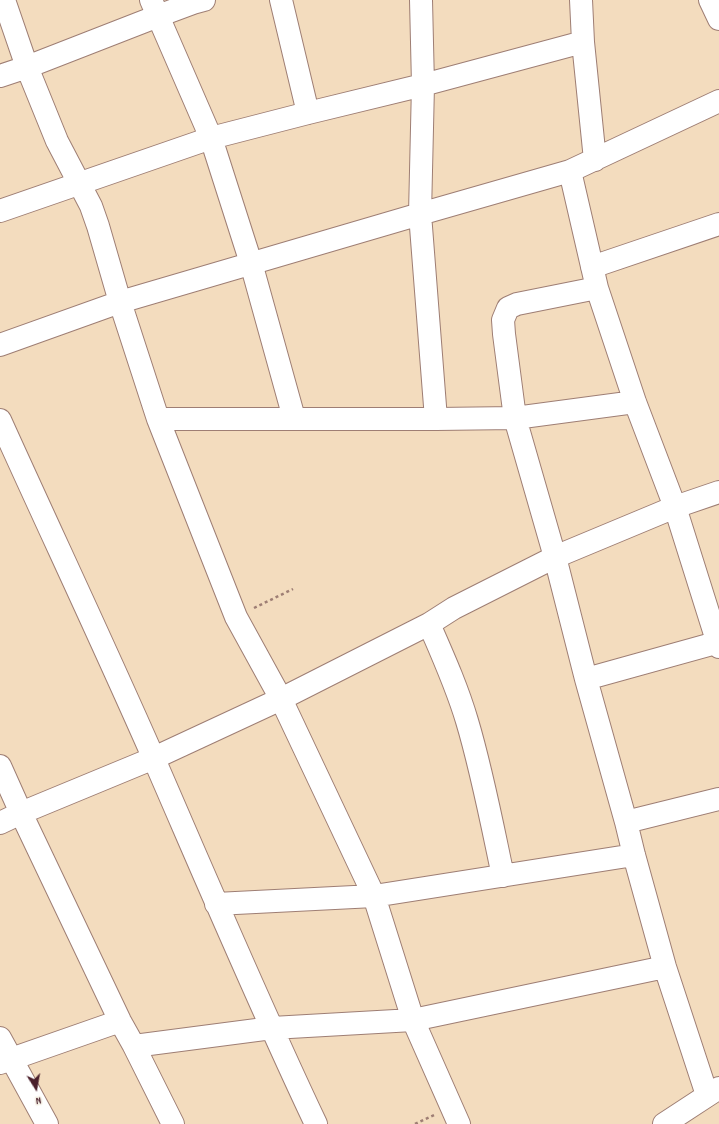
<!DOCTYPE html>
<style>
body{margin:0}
#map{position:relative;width:719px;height:1124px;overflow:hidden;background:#f3dcbe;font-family:Dekko,sans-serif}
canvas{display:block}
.north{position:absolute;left:16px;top:1068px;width:40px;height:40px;-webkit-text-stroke:3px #f7f3e8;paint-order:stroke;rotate:169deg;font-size:11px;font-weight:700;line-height:16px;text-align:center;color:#4a1f2b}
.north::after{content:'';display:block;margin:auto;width:14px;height:18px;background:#4a1f2b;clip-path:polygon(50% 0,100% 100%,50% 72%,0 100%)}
</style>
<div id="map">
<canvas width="719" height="1124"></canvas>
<div class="north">N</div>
</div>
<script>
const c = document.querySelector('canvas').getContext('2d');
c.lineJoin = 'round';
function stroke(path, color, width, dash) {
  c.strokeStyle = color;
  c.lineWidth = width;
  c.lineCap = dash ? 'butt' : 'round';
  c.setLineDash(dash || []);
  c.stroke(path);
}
const minor = new Path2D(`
 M4,0L27,67L57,141L91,206L98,226L120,302L158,419L236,617L281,699L374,896L413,1020L459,1124
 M151,0L158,16L193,3L204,0
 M281,0L308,113
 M421,0L423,85L420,214L436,419
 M581,0L583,42
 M710,0L719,19
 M0,76L27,67L158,16L211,138L251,263L294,418
 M570,171L597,288L635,402L675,507L719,647
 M0,211L211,138L308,113L423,85L583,42L595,160
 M592,267L719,224
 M597,288L517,304L508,308L503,320L504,334L515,418L555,557L586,679L626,822L634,855L665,967L707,1095
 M0,345L120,302L420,214L570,171L719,101
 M158,419H436L515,418L635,402
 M0,420C51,533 104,645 154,759C207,881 259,1004 316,1124
 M429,624C443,656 457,687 467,721C482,771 492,824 503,876
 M586,679L719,642
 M0,766L21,813L120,1021L134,1046L173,1124
 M626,822L719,799
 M0,823L21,813L154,758L281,699L429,624L454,608L555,557L675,507L719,492
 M216,904L374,896L634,855
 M0,1038L47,1124
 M134,1046L272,1028L413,1020L665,967
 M0,1063L120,1021
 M664,1124L719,1088`);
stroke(minor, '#9e7e74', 24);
stroke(new Path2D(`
 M254,608L293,589
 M415,1124L434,1115`), '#9e7e74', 2.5, [3, 3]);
stroke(minor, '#fff', 22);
</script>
